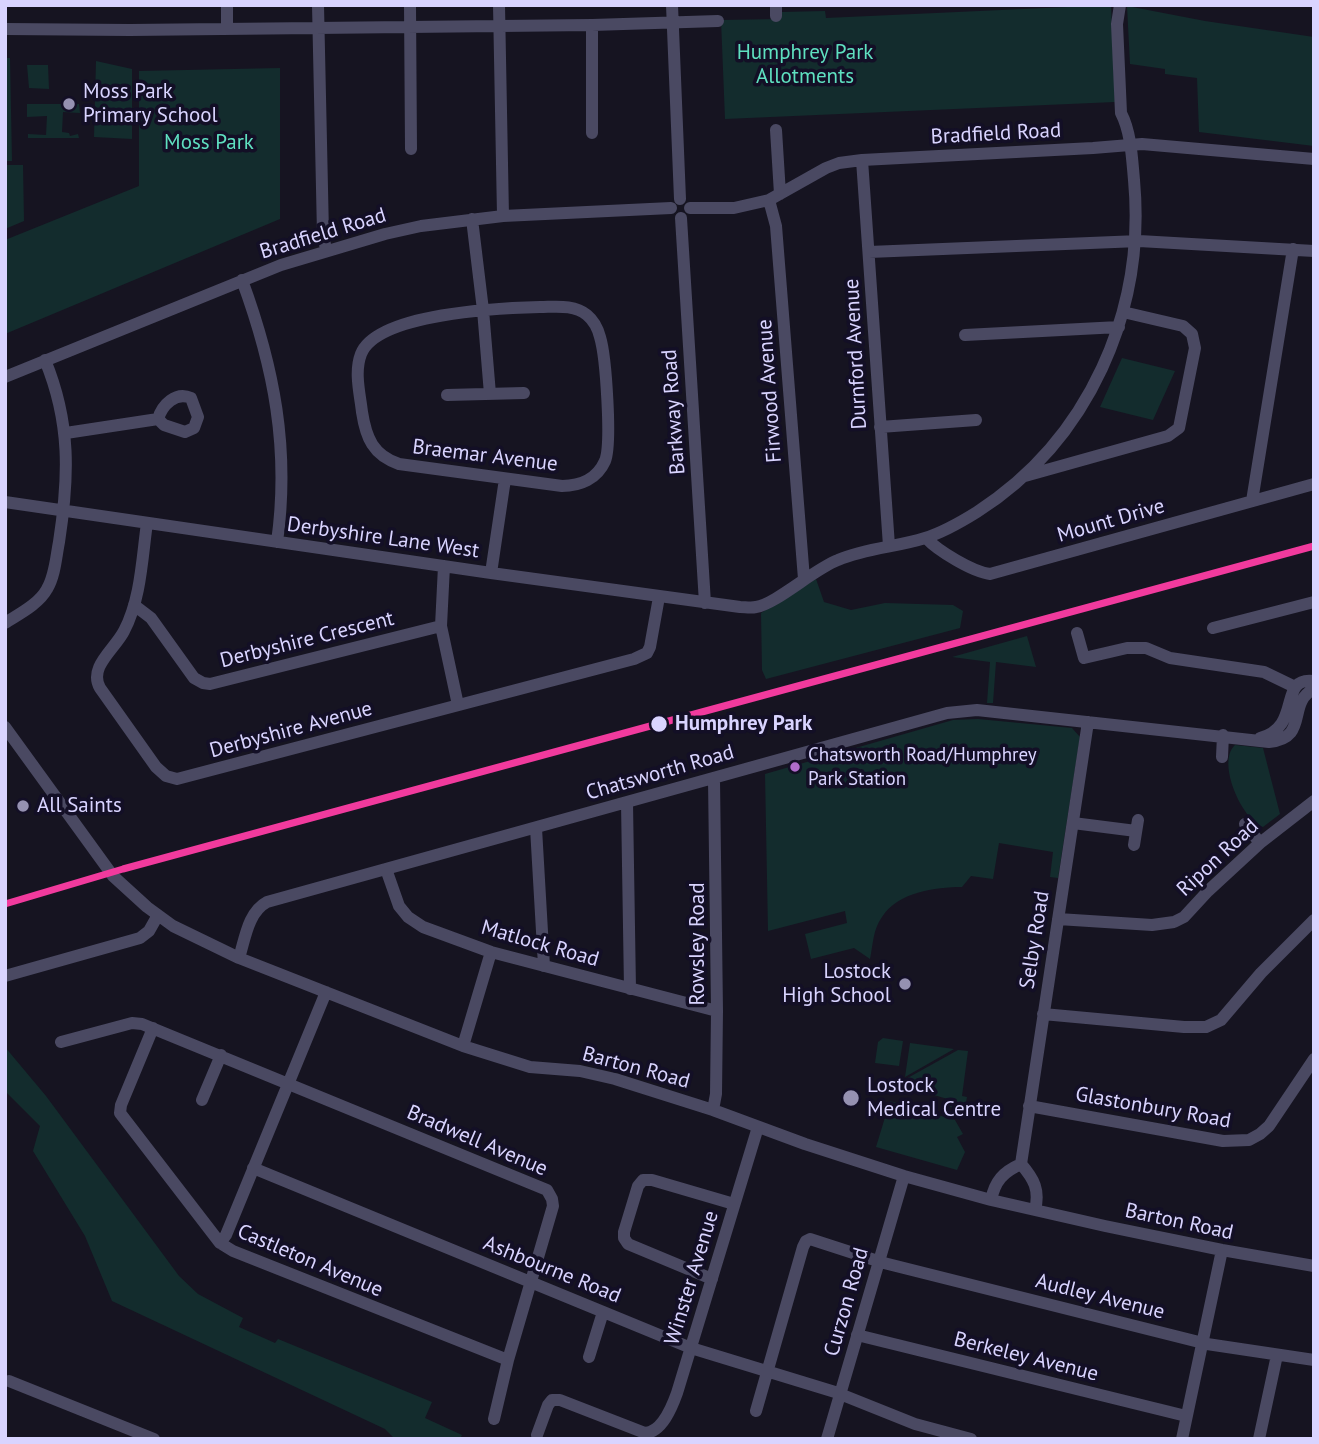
<!DOCTYPE html>
<style>
body{margin:0}
#map{position:relative;width:1319px;height:1444px;overflow:hidden;background:#161421;font-family:"PT Sans",sans-serif}
canvas{display:block}
.frame{position:absolute;inset:0;border:7px solid #d9d4ff;pointer-events:none}
</style>
<div id="map">
<canvas width="1319" height="1444"></canvas>
<div class="frame"></div>
</div>
<script>
const c = document.querySelector('canvas').getContext('2d');
c.lineJoin = 'round';
function paint(path, color) {
  c.fillStyle = color;
  c.fill(path, 'evenodd');
}
function stroke(path, color, width, dash) {
  c.strokeStyle = color;
  c.lineWidth = width;
  c.lineCap = dash ? 'butt' : 'round';
  c.setLineDash(dash || []);
  c.stroke(path);
}
function label(font, color, halo, rows, align = 'center') {
  c.font = font + ' "PT Sans",sans-serif';
  c.lineWidth = 7;
  c.setLineDash([]);
  c.textBaseline = 'middle';
  c.strokeStyle = halo;
  c.fillStyle = color;
  for (const [text, x, y, turn = 0] of rows) {
    c.save();
    c.translate(x, y);
    c.rotate((+turn || 0) * Math.PI / 180);
    c.textAlign = isNaN(turn) ? turn : align;
    if (halo) c.strokeText(text, 0, 0);
    c.fillText(text, 0, 0);
    c.restore();
  }
}
paint(new Path2D(`
 M1111,5L1115,102L725,119L721,20L780,19L781,12L825,11L826,18Z
 M1127,6L1205,21L1314,37V146L1199,132L1197,78L1165,74V69L1130,64Z
 M5,58H10L12,161H5Z
 M96,61L132,69V139L94,137Z
 M27,65H48L49,89L29,88Z
 M280,68V219L5,334V240L139,186V71Z
 M27,104H79L80,113L63,112L62,132L69,133L70,136L78,134L79,138H28V134L46,135L47,116L27,117Z
 M5,165H23L24,221L5,229Z
 M1122,358L1175,371L1153,420L1100,407Z
 M816,579L824,602L851,610L885,603L953,605L963,611L960,628L766,679L762,670L761,613Z
 M1027,636L1036,667L996,662L993,703H987L990,662L952,657Z
 M978,719L1072,728L1080,737L1058,878L1050,877L1053,852L999,843L993,879L971,876L962,887C935,887 898,892 882,917C873,929 873,945 870,959L854,948L811,959L805,934L847,923L845,911L768,931L765,774L953,720Z
 M1235,745L1263,748L1280,814L1263,827C1242,820 1216,762 1235,745Z
 M883,1038L903,1041L899,1066L875,1063L878,1042Z
 M910,1043L954,1049L905,1077Z
 M5,1047L46,1096L179,1276L198,1294L243,1318L239,1327L275,1343L278,1339L432,1402L425,1418L462,1435L460,1439H395L385,1429L112,1301L85,1236L33,1151L40,1126L5,1091Z
 M958,1050L968,1051L962,1096L967,1097L966,1102L955,1108L950,1107L951,1100L903,1086L904,1080Z
 M890,1101L955,1120L963,1134L957,1137L965,1152L957,1170L876,1147Z`), '#132c2d');
stroke(new Path2D(`
 M227,5V28
 M318,5L323,234L326,250
 M410,5L411,149
 M499,5L503,216
 M672,5L680,199
 M776,5V16
 M592,25V133
 M5,29L130,30L592,25L718,21
 M776,130L780,194
 M862,160L889,546
 M769,200L776,226L804,579
 M690,208H734L769,200L826,168L839,163L862,160L1093,148L1142,144L1314,159
 M681,218L705,603
 M472,219L483,310L490,394
 M869,252L1139,241L1314,251
 M242,280C274,367 290,449 277,542
 M540,307C555,307 574,304 587,315C593,320 598,329 600,337C606,357 612,444 605,461C597,479 580,486 562,486L399,464C373,455 366,438 362,412C360,394 354,372 361,354C377,313 501,308 540,307Z
 M965,335L1119,327
 M5,377L281,265L385,234L421,226L503,216L671,208
 M447,395L524,393
 M880,427L976,420
 M66,433L158,419L164,425L185,432L194,428L198,417L191,398C176,391 162,405 158,419
 M1025,476L1168,436L1179,428L1195,348L1192,334L1183,326L1123,312
 M1252,501L1293,249
 M5,502L491,573L740,607C745,607 751,608 756,607C776,604 814,569 838,560C866,548 897,547 925,538C944,532 961,522 977,512C1089,440 1146,311 1134,180C1132,158 1131,132 1121,113L1117,24L1120,5
 M147,523C142,558 141,599 124,631C115,649 88,667 100,688L156,767L166,776L177,779L634,659L647,653L650,647L659,597
 M926,538C938,551 973,572 990,574L1314,484
 M444,566L441,626L458,705
 M491,573L505,479
 M134,605L151,618L194,678L203,683L210,684L441,626
 M5,623C19,614 39,604 47,589C55,576 56,557 59,542C69,477 71,423 45,360
 M1213,628L1314,602
 M1077,633L1084,658L1127,648H1146L1170,658L1264,672L1295,687
 M5,727L113,876L147,907L173,926L239,958L463,1046L530,1067L580,1071L615,1079L713,1110L805,1144L904,1176L991,1200L1105,1226L1222,1250L1314,1266
 M1260,738C1303,727 1277,676 1314,681
 M1222,757L1223,735
 M627,803L630,989
 M1073,823L1136,831
 M1245,824L1260,843
 M536,828L544,966
 M1134,845L1138,820
 M386,869L399,906L408,917L423,927L491,952L717,1011
 M1058,919L1152,925L1174,922L1184,917L1208,891L1260,843L1314,801
 M239,958C245,939 248,912 267,902L947,713L977,710L1269,742C1310,738 1286,703 1314,689
 M5,976L140,938L149,931L158,915
 M1043,1014L1184,1027H1206L1221,1020L1261,973L1314,920
 M153,1028L121,1105L120,1113L220,1243L233,1251L508,1360
 M61,1042L132,1023L142,1024L547,1190L552,1199L553,1206L508,1360L494,1419
 M463,1046L491,952
 M202,1100L221,1055
 M1029,1106L1223,1141L1249,1140L1260,1134L1269,1126L1314,1059
 M713,1110L716,1094L717,1011L714,779
 M1021,1164L1088,722
 M253,1168L691,1348L835,1392L915,1424L971,1439
 M991,1200C995,1181 1003,1172 1021,1164C1034,1179 1040,1190 1035,1210
 M220,1243L226,1235L326,992
 M712,1279L628,1244L624,1238V1232L638,1186L643,1180H652L734,1204
 M857,1335L1186,1416
 M589,1357L603,1312
 M9,1381L154,1439
 M756,1411L803,1247L806,1241L810,1239L884,1263L1207,1344L1314,1360
 M537,1435L548,1405L552,1400H560L645,1433C662,1432 672,1407 677,1393L758,1127
 M827,1439L904,1176
 M1182,1439L1222,1250
 M1259,1439L1277,1355`), '#4a4962', 12);
stroke(new Path2D(`
 M5,904L123,869L1314,546`), '#f13a9d', 7);
for (const [x, y, r, color] of [
 [69,104,7,"#9591b1"],
 [659,724,9,"#d9d4ff"],
 [795,767,6,"#b06ccc"],
 [23,806,7,"#9591b1"],
 [905,984,7,"#9591b1"],
 [851,1098,9,"#9591b1"]
]) {
  const dot = new Path2D();
  dot.arc(x, y, r, 0, 2 * Math.PI);
  c.fillStyle = color;
  c.fill(dot);
  stroke(dot, '#130f26', 2.5);
}
label('19px', '#d9d4ff', '#130f26', [
 ["Chatsworth Road/Humphrey",808,756],
 ["Park Station",808,780]
], 'left');
label('21px', '#5fe0c0', '#130f26', [
 ["Humphrey Park",805,53],
 ["Allotments",805,77],
 ["Moss Park",209,143]
]);
label('21px', '#d9d4ff', '#130f26', [
 ["Moss Park",83,92],
 ["Primary School",83,116],
 ["All Saints",37,806],
 ["Lostock",891,972,"right"],
 ["High School",891,996,"right"],
 ["Lostock",867,1086],
 ["Medical Centre",867,1110]
], 'left');
label('21px', '#d9d4ff', '#130f26', [
 ["Bradfield Road",996,134,-3],
 ["Bradfield Road",323,234,-17],
 ["Durnford Avenue",856,354,-93],
 ["Firwood Avenue",770,391,-94],
 ["Barkway Road",674,412,-94],
 ["Braemar Avenue",485,456,7],
 ["Mount Drive",1111,521,-16],
 ["Derbyshire Lane West",383,538,8],
 ["Derbyshire Crescent",307,640,-14],
 ["Derbyshire Avenue",291,730,-15],
 ["Chatsworth Road",660,773,-16],
 ["Ripon Road",1218,858,-43],
 ["Selby Road",1035,940,-81],
 ["Matlock Road",540,944,16],
 ["Rowsley Road",698,944,-90],
 ["Barton Road",636,1068,15],
 ["Glastonbury Road",1153,1108,10],
 ["Bradwell Avenue",477,1141,23],
 ["Barton Road",1179,1222,12],
 ["Castleton Avenue",310,1261,23],
 ["Ashbourne Road",552,1270,22],
 ["Winster Avenue",692,1278,-73],
 ["Audley Avenue",1100,1297,14],
 ["Curzon Road",847,1302,-74],
 ["Berkeley Avenue",1026,1357,14]
]);
label('bold 21px', '#d9d4ff', '#130f26', [
 ["Humphrey Park",675,724]
], 'left');
</script>
